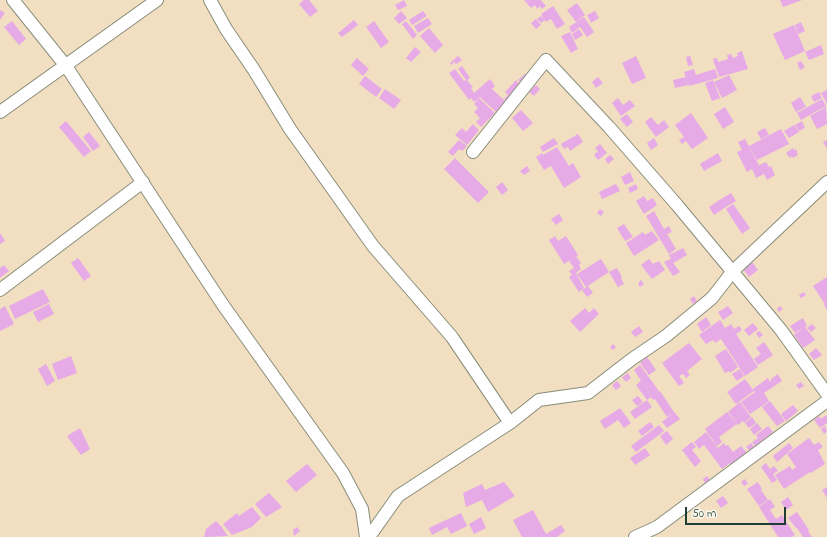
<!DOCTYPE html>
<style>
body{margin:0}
#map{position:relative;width:827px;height:537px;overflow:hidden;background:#f2dec1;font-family:"Indie Flower",sans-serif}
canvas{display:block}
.scale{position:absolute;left:685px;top:507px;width:101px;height:18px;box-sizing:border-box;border:2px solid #1f3d34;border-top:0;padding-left:5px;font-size:12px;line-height:14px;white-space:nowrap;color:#1f3d34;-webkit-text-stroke:3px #fbf7ec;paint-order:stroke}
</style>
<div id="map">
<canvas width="827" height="537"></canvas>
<div class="scale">50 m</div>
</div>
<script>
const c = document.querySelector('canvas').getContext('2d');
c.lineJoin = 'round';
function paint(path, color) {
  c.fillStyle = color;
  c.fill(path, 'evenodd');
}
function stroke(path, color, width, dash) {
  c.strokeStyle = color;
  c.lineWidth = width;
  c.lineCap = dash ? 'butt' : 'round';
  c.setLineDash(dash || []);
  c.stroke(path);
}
paint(new Path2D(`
 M304,0H309L318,11L310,17L299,4Z
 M404,0L407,6L398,10L395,5Z
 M524,0H541L546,6L542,9L540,6L537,9L535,5L531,8Z
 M780,0H802L783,7Z
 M577,3L585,15L576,22L567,10Z
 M553,6L565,24L557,29L551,19L546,22L545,20L541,23L537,19L541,16L544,19L541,14Z
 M0,10L5,13L0,20Z
 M401,11L407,18L399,24L394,18Z
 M423,11L427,16L412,25L409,20Z
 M595,11L599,18L591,23L587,15Z
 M584,17L594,32L587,37L580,27L572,33L569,27Z
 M428,18L432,24L418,33L414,26Z
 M536,19L541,25L536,29L531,23Z
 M354,20L358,25L342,37L338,33Z
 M12,21L26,39L19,45L4,27Z
 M374,21L389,42L381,48L366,27Z
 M406,21L417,35L413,39L402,24Z
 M801,22L805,31L798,34L795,25Z
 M794,25L805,51L785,60L773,34Z
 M429,28L443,45L435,53L420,36Z
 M579,29L583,35L575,40L572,34Z
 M570,32L578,49L571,53L561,36Z
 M821,45L824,54L809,60L805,52Z
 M415,47L421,52L411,62L406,58Z
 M742,51L748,69L719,77L713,59L717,58L718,62L728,59L727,55L731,54L733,58L738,56L737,53Z
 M458,56L462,60L456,64L454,62L451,65L450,63Z
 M636,56L646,78L632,84L622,63Z
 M690,56L693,65L688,66L686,57Z
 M357,58L369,69L363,76L351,65Z
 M801,61L805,67L800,70L797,63Z
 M462,66L470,78L467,80L473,87L471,88L474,93L490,79L495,86L492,89L505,101L496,112L480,97L474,102L471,98L469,100L449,73L455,69L464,81L466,80L458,69Z
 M694,69L696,75L715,69L718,78L689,86L687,81L688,85L675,88L673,80L686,77L684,72Z
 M525,74L529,78L522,84L518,80Z
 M729,75L737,90L722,98L714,82Z
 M365,76L382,89L376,97L359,84Z
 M598,77L603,83L596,88L592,82Z
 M516,80L521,86L507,101L504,99L508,95L505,92Z
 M713,80L720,98L712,101L705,83Z
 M536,85L540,89L534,96L529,92Z
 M385,89L401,100L394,109L379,98Z
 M827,90V104L821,93Z
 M819,92L822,98L814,102L811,96Z
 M800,97L806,107L796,112L791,103Z
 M479,98L495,113L481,127L476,122L480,118L474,112L478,108L474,104Z
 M618,98L623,105L630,100L635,106L621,116L612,103Z
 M822,99L826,106L801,120L797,113Z
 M725,107L734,122L723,129L714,114Z
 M826,107L827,124L817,129L810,116Z
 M521,110L533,123L523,131L512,118Z
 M691,113L708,138L692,149L686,141L682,144L679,140L684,137L675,125Z
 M627,114L633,122L627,127L620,119Z
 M651,117L658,125L664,120L669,127L656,137L645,122Z
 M66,121L91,151L84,157L59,127Z
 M802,121L805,128L799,131L795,125Z
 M473,124L479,130L467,145L455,135L462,128L466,132Z
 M794,125L799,132L789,138L784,131Z
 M765,128L769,135L761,139L757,132Z
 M781,129L789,144L757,160L749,146Z
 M89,132L100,146L93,151L83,137Z
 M578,134L583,142L570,151L568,147L564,149L561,144Z
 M554,138L558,144L543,152L540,147Z
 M654,138L658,145L651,150L647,143Z
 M745,139L759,165L766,162L769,167L771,166L775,175L767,180L764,174L756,178L752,169L747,172L737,152L742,150L738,142Z
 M459,140L467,146L462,151L459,149L453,156L448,152Z
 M827,140V149L823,142Z
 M600,144L607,153L598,160L594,155L598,151L595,148Z
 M557,147L569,166L573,163L581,177L564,188L551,166L544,170L536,157L542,153L543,155Z
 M793,148L794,150L796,149L798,155L793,158L792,156L790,158L786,153Z
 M718,153L722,161L704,171L700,164Z
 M610,155L614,159L608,164L605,159Z
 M455,158L489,192L478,203L444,169Z
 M527,166L530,171L524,175L520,171Z
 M630,172L634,181L625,185L621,177Z
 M502,182L508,190L502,195L496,187Z
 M616,184L620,191L602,199L599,192Z
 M636,184L638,189L630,193L628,188Z
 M731,193L736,201L726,207L721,199Z
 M644,196L647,201L653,198L657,205L644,214L636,201Z
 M721,199L726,207L714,215L709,207Z
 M733,204L750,228L742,234L726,209Z
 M600,209L604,212L601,216L597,213Z
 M654,211L664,229L669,226L672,232L667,234L676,249L669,254L646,216Z
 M559,214L563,220L556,225L551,219Z
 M624,224L633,237L625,241L617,228Z
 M652,231L659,240L634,256L626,243L643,232L645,235Z
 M0,233L5,241L0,244Z
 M555,236L558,241L566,236L578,255L564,264L549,240Z
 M683,248L687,255L673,263L680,272L673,276L664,262L671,259L669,255Z
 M576,256L581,263L579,265L581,269L576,273L584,288L579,292L569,277L572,275L569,271L574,268L569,261Z
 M78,258L91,276L84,281L71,263Z
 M601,259L609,272L586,287L577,274Z
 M649,259L653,264L659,261L665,270L652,279L641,265Z
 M752,262L758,270L749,277L743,269Z
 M4,265L9,271L0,278V268Z
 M617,268L622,277L621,278L624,284L618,287L609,272Z
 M827,277V310L824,305L825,304L813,286Z
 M641,280L644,284L640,287L638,283Z
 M588,286L593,293L587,297L582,290Z
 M43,289L50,302L15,319L9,306Z
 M804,292L806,295L801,298L799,295Z
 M694,296L697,301L693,304L690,299Z
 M49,304L54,314L38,322L33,312Z
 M5,306L14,324L0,331V309Z
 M728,306L733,313L723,320L718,312Z
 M780,306L783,309L779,312L777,309Z
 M585,308L589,313L594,308L599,314L580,332L570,321Z
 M706,317L711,325L702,332L697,324Z
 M803,318L807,326L795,333L790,326Z
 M720,320L725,328L731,324L734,329L739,326L742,330L736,334L758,367L745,376L721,339L715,343L713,340L706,344L699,335Z
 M753,323L758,329L749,336L744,330Z
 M812,324L816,328L811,332L807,328Z
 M639,326L643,332L635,337L631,332Z
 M805,327L815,340L803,348L794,335Z
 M759,331L763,335L759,338L756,333Z
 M764,342L773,355L758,365L754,359L762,353L761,354L756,348Z
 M689,343L702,359L687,371L690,375L686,378L683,374L679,376L684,383L679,386L662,363Z
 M613,344L616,347L613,350L610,347Z
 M816,348L822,355L814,360L809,354Z
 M726,349L738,367L730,373L729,371L725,373L715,356Z
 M71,356L77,373L58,380L52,364Z
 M647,357L656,370L649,375L640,363Z
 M46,364L55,381L47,386L38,369Z
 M640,365L659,391L655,394L660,391L674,412L667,417L655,399L653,400L651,397L647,400L636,385L641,381L634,370Z
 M740,369L744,376L737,381L732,374Z
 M628,373L631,378L626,382L622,377Z
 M778,374L782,381L764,393L769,401L750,414L741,402L755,392L753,389L768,378L770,382L771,380V379Z
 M745,379L754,391L736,404L727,392Z
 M617,381L621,386L616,390L612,385Z
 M801,382L804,386L799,389L796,385Z
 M638,396L643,402L637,406L632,400Z
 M647,400L652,407L635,419L630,412Z
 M770,401L785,421L777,426L762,407Z
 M740,402L751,417L744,423L743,421L738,425L728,412Z
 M793,405L798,411L786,421L781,414Z
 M620,408L631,423L624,428L618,420L605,429L600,421Z
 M674,412L680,419L667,428L662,422Z
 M727,412L737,424L719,437L722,442L717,446L705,429Z
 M826,415L827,417V423L820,428L814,420L819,416L821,419Z
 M752,417L756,423L749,428L745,423Z
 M650,422L654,427L642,436L638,431Z
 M757,423L762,429L754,435L750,429Z
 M659,425L664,431L636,452L631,446Z
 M768,426L773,432L755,446L752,442L758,438L756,435Z
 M825,426L827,431L824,434L821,429Z
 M80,428L90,449L81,455L67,436Z
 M667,431L673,439L666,445L660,436Z
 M706,432L718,448L724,443L726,446L728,445L733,452L741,446L747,453L731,465L730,463L722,469L704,445L699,449L694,442Z
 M809,438L814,445L819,442L823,447L818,450L825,464L811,473L810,472L784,489L775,475L790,466L792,470L796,467L787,454Z
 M692,442L696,447L692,450L701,461L695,467L682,450Z
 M751,443L754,447L749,450L746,447Z
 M789,443L793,448L777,462L773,456Z
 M645,448L650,455L635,465L630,458Z
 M766,463L770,469L774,466L778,471L773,474L777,480L772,483L761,467Z
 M307,464L317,475L296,492L286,481Z
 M707,476L710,480L705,483L703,479Z
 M745,479L748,484L744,486L741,482Z
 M504,482L515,496L488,512L482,500L466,507L463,493L482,484L485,490Z
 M758,482L762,489L753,495L761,490L768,500L759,506L747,489Z
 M827,487V498L822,490Z
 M269,493L282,507L266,517L255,504Z
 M723,496L728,503L721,508L716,501Z
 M788,497L793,505L786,510L781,502Z
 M770,499L775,507L770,510L776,519L782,515L795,535L792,537H778L759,507Z
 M252,507L261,518L252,527L232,535L223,524L237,513L239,516Z
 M533,510L546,534L561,525L565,531L557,537H522L513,520Z
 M797,512L809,530L808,531L812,537H803L797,528H796L788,518Z
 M461,513L467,526L451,534L447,527L432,535L429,528Z
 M481,517L486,528L474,534L469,524Z
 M216,521L221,526L228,536L204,537L206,529Z
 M297,527L300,531L294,536L293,530Z`), '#e6aae7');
const minor = new Path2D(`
 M13,0L66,66L223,305L343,473L362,509L366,537
 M210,0L226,29L254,70L290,129L373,246L452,337L510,423
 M0,112L157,0
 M473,152L546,60L609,127L677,205L781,330L827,394
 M0,290L143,182
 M369,537L398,496L510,423L539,400L588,393L632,359L666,336L712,298L733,271L827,182
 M635,537L657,527L827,401`);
stroke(minor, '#888e7a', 14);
stroke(minor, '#fff', 12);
</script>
